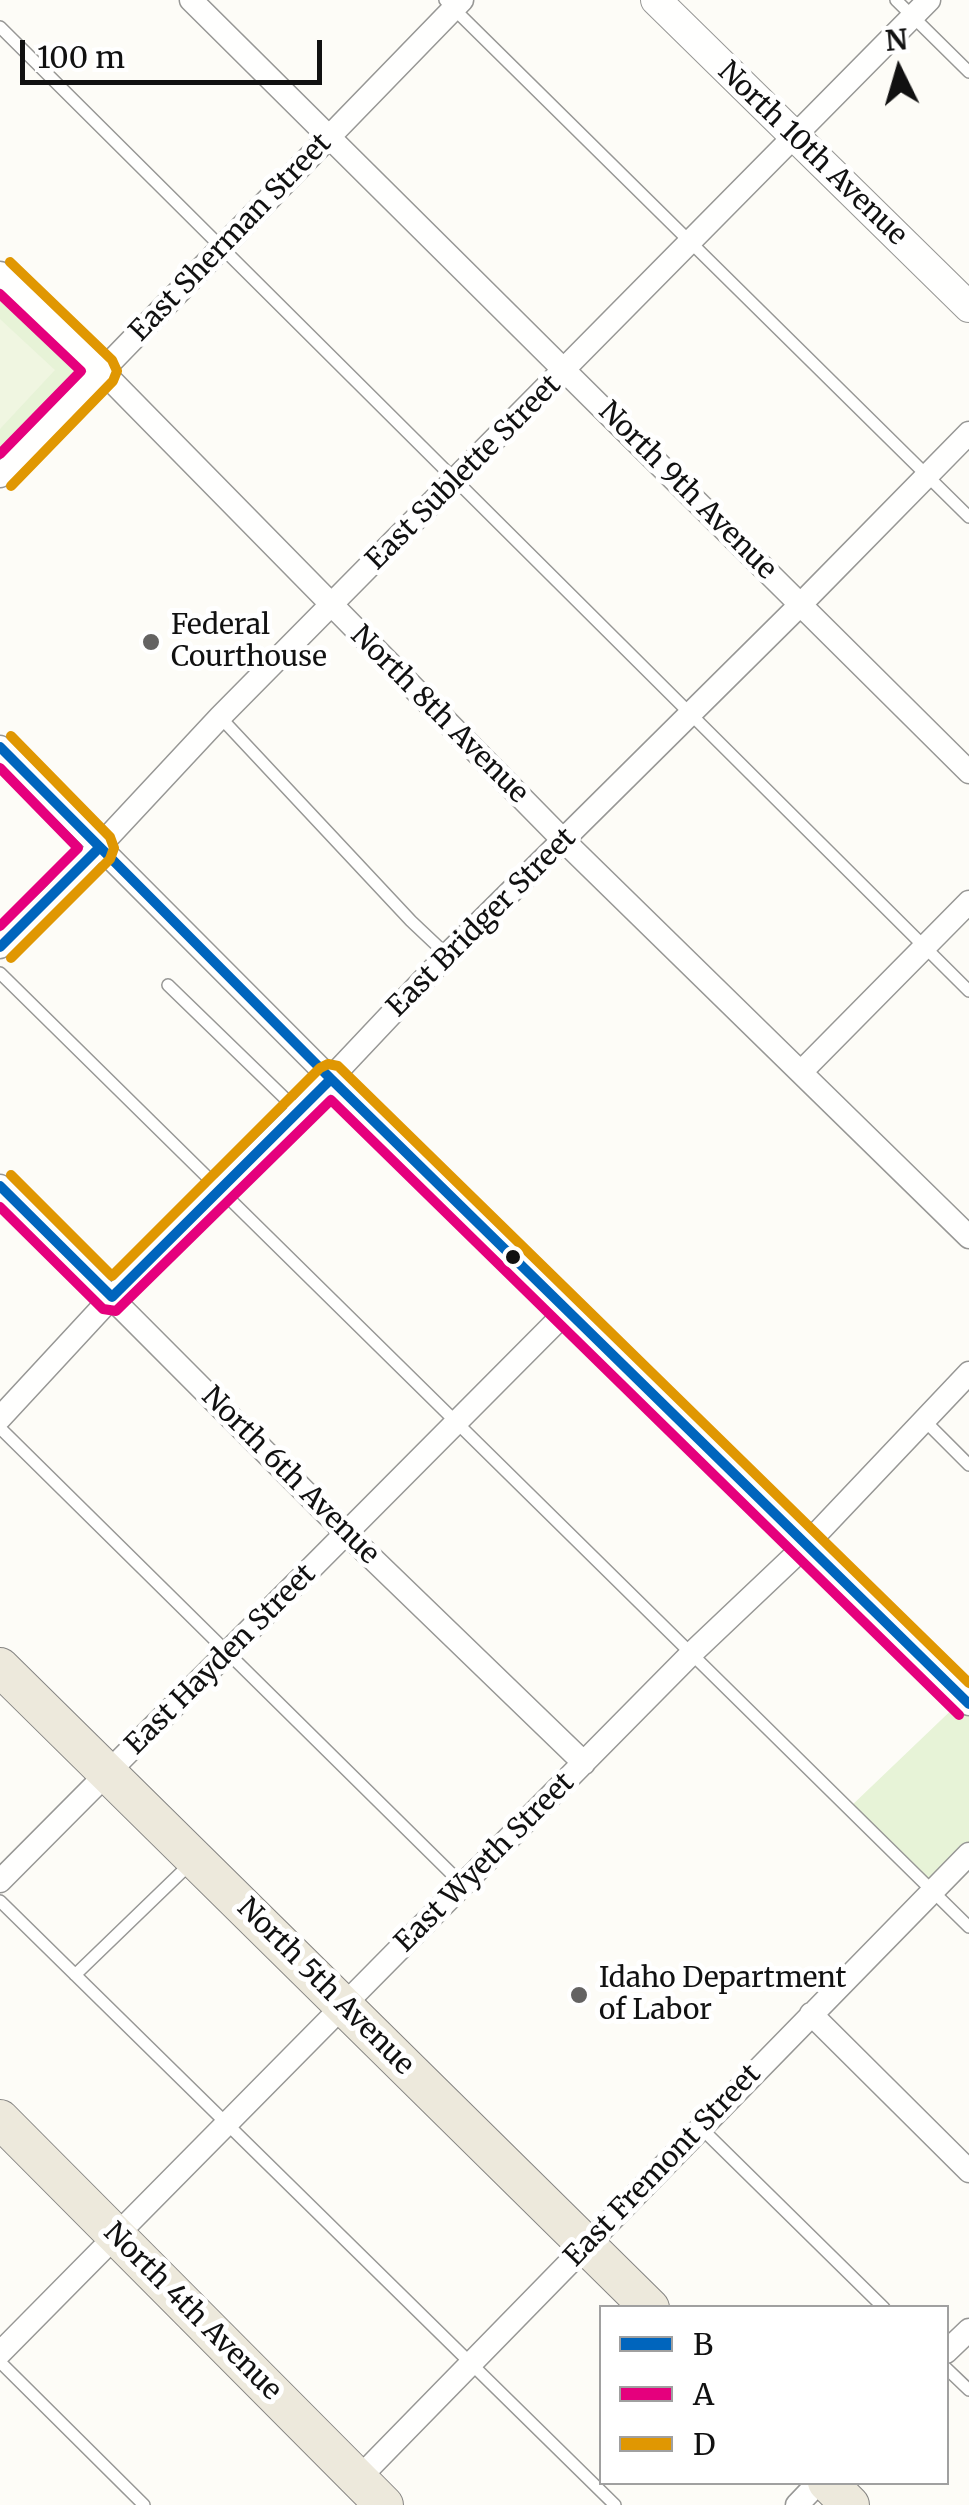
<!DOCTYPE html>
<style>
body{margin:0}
#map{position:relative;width:969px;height:2505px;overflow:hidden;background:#fdfcf7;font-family:Merriweather,serif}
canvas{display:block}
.legend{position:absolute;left:599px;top:2305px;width:350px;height:180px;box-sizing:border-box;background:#fff;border:2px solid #a0a0a0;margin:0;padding:12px 18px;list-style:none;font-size:30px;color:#111}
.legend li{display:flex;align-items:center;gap:20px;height:50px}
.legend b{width:50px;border:2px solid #a0a0a0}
.north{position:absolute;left:849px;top:20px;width:100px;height:100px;-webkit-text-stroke:8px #fff;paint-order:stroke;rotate:355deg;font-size:28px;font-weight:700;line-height:40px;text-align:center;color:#111}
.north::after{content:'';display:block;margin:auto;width:35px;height:45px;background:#111;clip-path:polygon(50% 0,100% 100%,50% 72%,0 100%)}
.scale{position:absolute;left:20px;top:40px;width:302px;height:45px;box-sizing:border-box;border:5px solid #111;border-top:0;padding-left:12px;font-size:30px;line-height:35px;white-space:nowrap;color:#111;-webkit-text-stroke:8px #fff;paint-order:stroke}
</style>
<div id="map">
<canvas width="969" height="2505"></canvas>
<ul class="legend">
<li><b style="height:12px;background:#0065bd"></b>B</li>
<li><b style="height:12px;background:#e5007d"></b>A</li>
<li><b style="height:12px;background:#e09702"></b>D</li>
</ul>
<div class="north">N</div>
<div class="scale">100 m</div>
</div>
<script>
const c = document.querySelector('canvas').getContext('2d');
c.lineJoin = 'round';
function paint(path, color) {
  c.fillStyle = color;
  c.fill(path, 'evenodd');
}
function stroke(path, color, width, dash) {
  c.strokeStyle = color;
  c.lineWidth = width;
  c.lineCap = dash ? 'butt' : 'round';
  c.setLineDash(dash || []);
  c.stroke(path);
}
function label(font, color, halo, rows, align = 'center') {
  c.font = font + ' Merriweather,serif';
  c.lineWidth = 10;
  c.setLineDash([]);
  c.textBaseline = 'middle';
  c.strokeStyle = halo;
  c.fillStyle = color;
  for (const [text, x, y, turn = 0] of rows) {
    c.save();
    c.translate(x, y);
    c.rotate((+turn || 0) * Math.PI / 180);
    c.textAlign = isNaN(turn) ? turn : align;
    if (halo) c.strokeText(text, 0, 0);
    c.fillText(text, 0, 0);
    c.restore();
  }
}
paint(new Path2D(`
 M0,273L102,371L0,476Z
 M963,1699L969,1704V1854L933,1891L849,1808Z`), '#e7f3d7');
paint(new Path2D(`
 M0,319L55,370L0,429Z`), '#f0f6e1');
const service = new Path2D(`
 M445,0L969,517
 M896,0L969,72
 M0,27L969,991
 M220,717L411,921L447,955
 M0,973L969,1927
 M168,985L299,1112
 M923,1419L969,1465
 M0,1428L463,1885
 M0,1901L615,2505
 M75,1975L192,1862
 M701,2128L884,2308
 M0,2362L144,2505
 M946,2368L969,2390`);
const minor = new Path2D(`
 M191,0L969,772
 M0,273L102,371L564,841L969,1237
 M0,476L462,0
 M0,747L331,1079L969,1704
 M0,947L54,895L220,717L929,0
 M802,1071L969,902
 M0,1186L348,1535L584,1763
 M0,1418L112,1297L299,1112L447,955L801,604L969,433
 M0,1881L568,1310
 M811,2014L969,2171
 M946,2352L969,2330
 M0,2353L692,1653L806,1545L969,1373
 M358,2479L969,1854
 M797,2505L819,2482`);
const tertiary = new Path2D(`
 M656,0L969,307`);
const primary = new Path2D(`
 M0,1667L650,2308
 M0,2119L384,2505
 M827,2482L850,2505`);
stroke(service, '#979795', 14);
stroke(minor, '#979795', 25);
stroke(tertiary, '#979795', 32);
stroke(primary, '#858482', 40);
stroke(service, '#fffffe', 11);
stroke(minor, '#fffffe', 22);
stroke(tertiary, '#fffffe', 30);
stroke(primary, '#ede9dc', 38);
stroke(new Path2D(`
 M0,747L331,1079L969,1704
 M0,947L99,848
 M0,1186L112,1297L331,1079`), '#0065bd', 10);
stroke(new Path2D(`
 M0,294L81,371L0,454
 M0,768L78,848L0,926
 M0,1207L103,1309L116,1311L331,1100L959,1715`), '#e5007d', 10);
stroke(new Path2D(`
 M10,262L112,360L117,371L113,381L11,486
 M11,958L110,859L114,848L110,837L11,736
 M11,1175L112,1276L320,1068L328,1064L338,1066L969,1683`), '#e09702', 10);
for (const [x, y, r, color] of [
 [151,642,10,"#646362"],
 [513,1257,9,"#111"],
 [579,1995,10,"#646362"]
]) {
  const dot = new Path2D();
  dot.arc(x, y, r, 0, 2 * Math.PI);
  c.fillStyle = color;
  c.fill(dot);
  stroke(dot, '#fff', 4);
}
label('28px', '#111', '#fff', [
 ["North 10th Avenue",812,154,44],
 ["East Sherman Street",231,238,-46],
 ["East Sublette Street",464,473,-45],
 ["North 9th Avenue",687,491,45],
 ["North 8th Avenue",439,715,45],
 ["East Bridger Street",482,923,-45],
 ["North 6th Avenue",290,1476,45],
 ["East Hayden Street",221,1660,-45],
 ["East Wyeth Street",485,1863,-45],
 ["North 5th Avenue",325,1987,45],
 ["East Fremont Street",663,2166,-46],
 ["North 4th Avenue",192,2312,45]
]);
label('28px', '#111', '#fff', [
 ["Federal",171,626],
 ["Courthouse",171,658],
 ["Idaho Department",599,1979],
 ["of Labor",599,2011]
], 'left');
</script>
